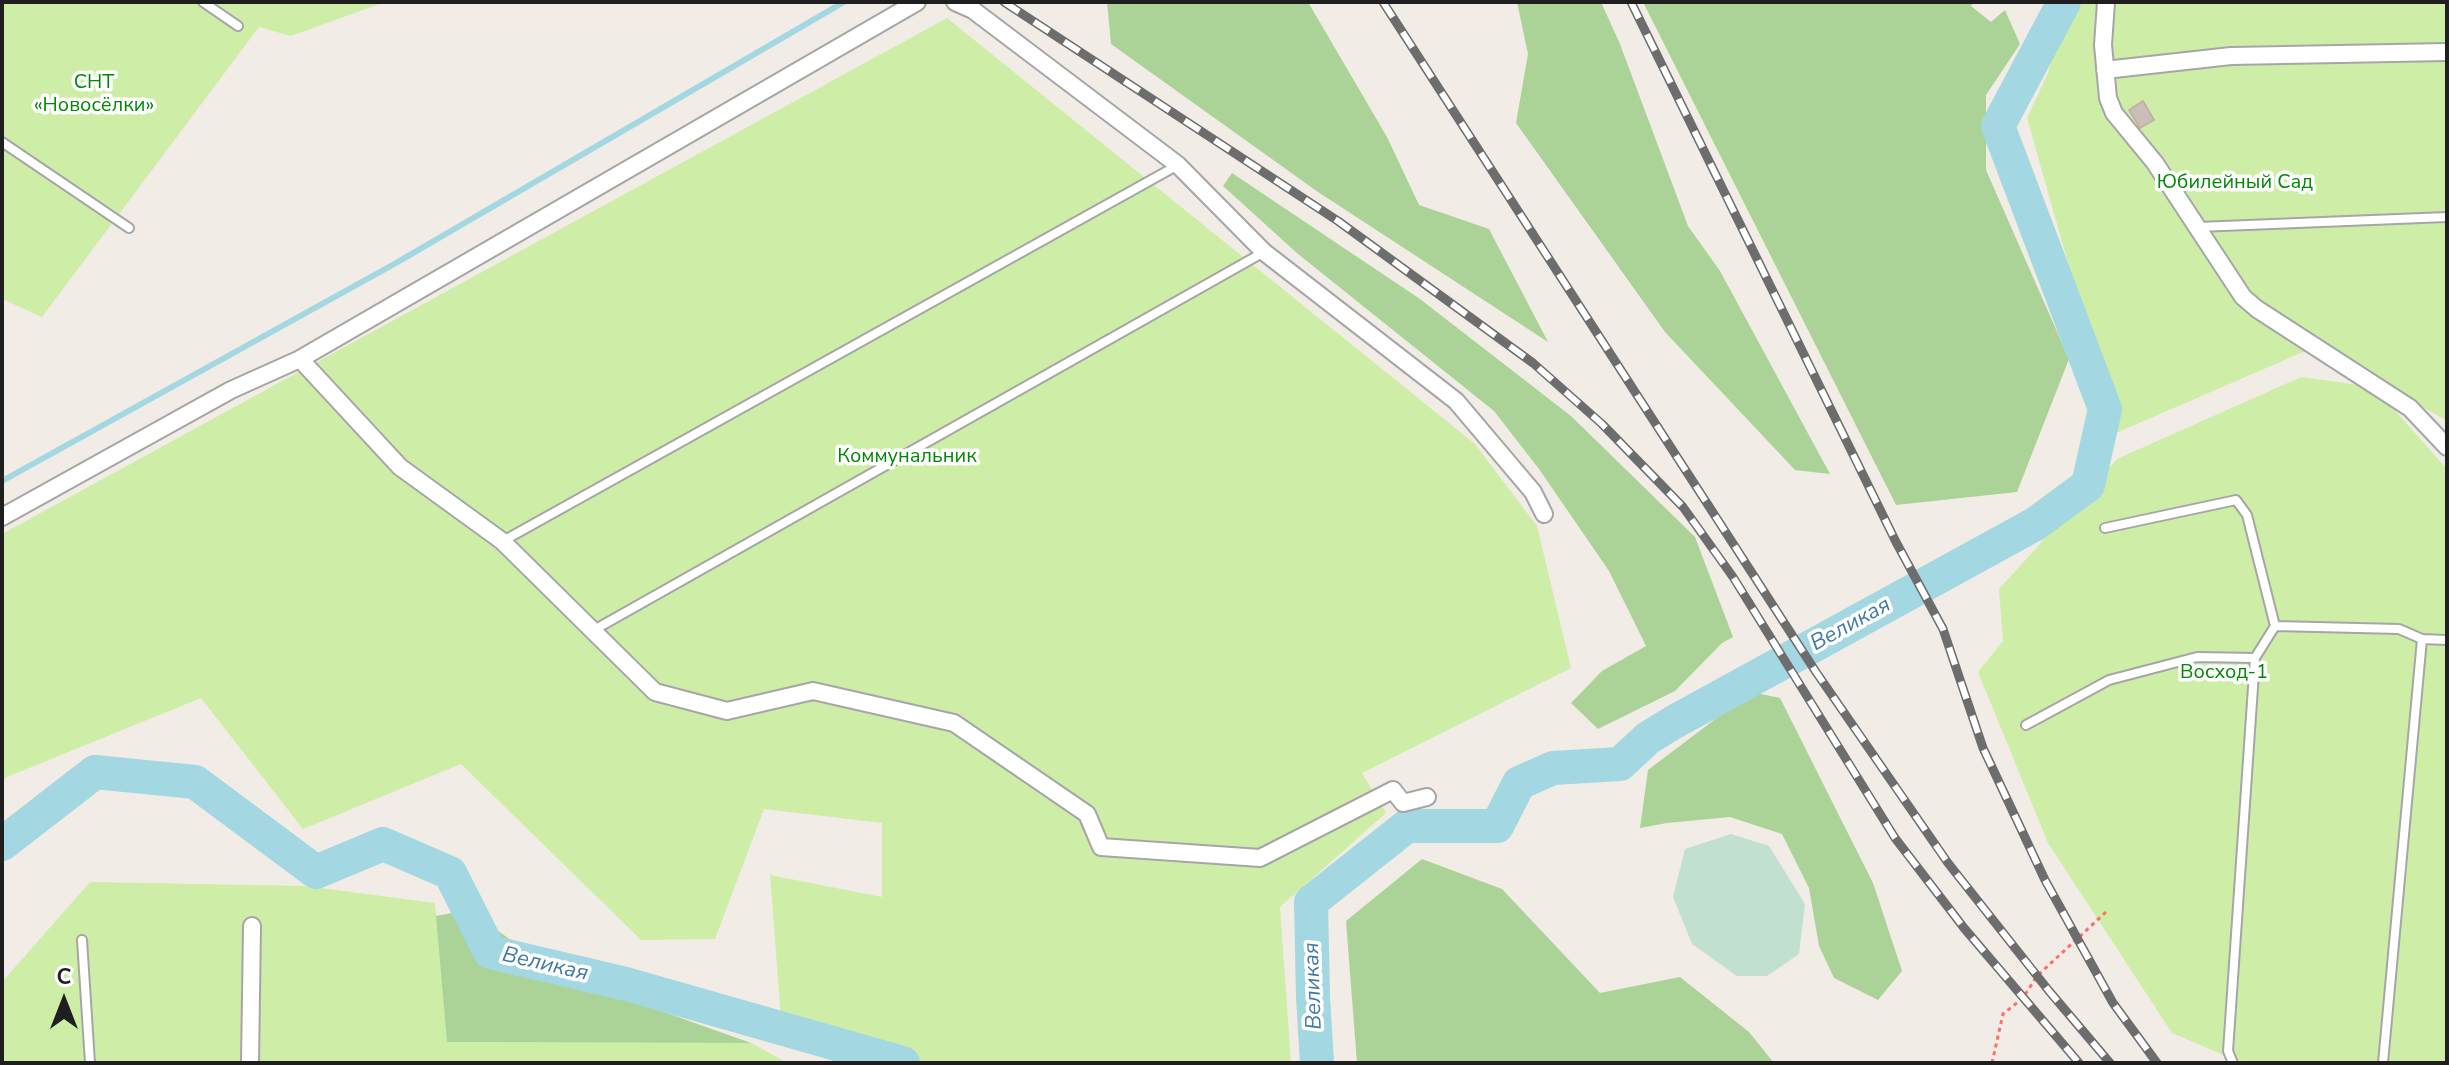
<!DOCTYPE html>
<meta charset="utf-8">
<style>
body{margin:0}
#map{position:relative;width:2449px;height:1065px;overflow:hidden;background:#f1ece5;font-family:"Nunito Sans",sans-serif}
canvas{display:block}
.frame{position:absolute;inset:0;border:4px solid #1f1f1f;pointer-events:none}
.north{position:absolute;left:24px;top:961px;width:80px;height:80px;-webkit-text-stroke:6px #fff;paint-order:stroke;rotate:0deg;font-size:22px;font-weight:700;line-height:32px;text-align:center;color:#1f1f1f}
.north::after{content:'';display:block;margin:auto;width:28px;height:36px;background:#1f1f1f;clip-path:polygon(50% 0,100% 100%,50% 72%,0 100%)}
</style>
<div id="map">
<canvas width="2449" height="1065"></canvas>
<div class="frame"></div>
<div class="north">С</div>
</div>
<script>
const c = document.querySelector('canvas').getContext('2d');
c.lineJoin = 'round';
function paint(path, color) {
  c.fillStyle = color;
  c.fill(path, 'evenodd');
}
function stroke(path, color, width, dash) {
  c.strokeStyle = color;
  c.lineWidth = width;
  c.lineCap = dash ? 'butt' : 'round';
  c.setLineDash(dash || []);
  c.stroke(path);
}
function label(font, color, halo, rows, align = 'center') {
  c.font = font + ' "Nunito Sans",sans-serif';
  c.lineWidth = 7;
  c.setLineDash([]);
  c.textBaseline = 'middle';
  c.strokeStyle = halo;
  c.fillStyle = color;
  for (const [text, x, y, turn = 0] of rows) {
    c.save();
    c.translate(x, y);
    c.rotate((+turn || 0) * Math.PI / 180);
    c.textAlign = isNaN(turn) ? turn : align;
    if (halo) c.strokeText(text, 0, 0);
    c.fillText(text, 0, 0);
    c.restore();
  }
}
paint(new Path2D(`
 M2,2H385L291,36L259,27L42,317L2,299Z
 M2065,2H2447V421L2317,346L2116,433L2027,118L2048,73Z
 M947,18L1475,444L1537,526L1571,668L1362,773L1386,813L1280,907L1291,1063H918L781,1019L770,875L882,897V823L764,809L715,939L641,940L461,764L303,829L201,698L2,779V534Z
 M2301,377L2374,387L2447,469V1063H2254L2233,1059L2172,1033L2048,843L1978,672L2003,641L1999,589L2117,459Z
 M90,882L305,886L435,903L448,1042L751,1043L788,1063H2V982Z`), '#ceeea8');
paint(new Path2D(`
 M1107,2H1308L1387,137L1419,205L1489,229L1548,342L1318,192L1111,44Z
 M1517,2H1601L1620,44L1688,226L1720,271L1830,474L1795,470L1665,332L1516,123L1528,54Z
 M1643,2H1974L1971,6L1991,22L2005,10L2020,44L1986,95V170L2069,359L2017,492L1896,505Z
 M1232,173L1420,299L1571,416L1695,537L1733,637L1722,643L1675,691L1598,729L1571,703L1602,671L1646,646L1609,571L1539,469L1494,411L1298,254L1223,186Z
 M1751,692L1780,698L1873,883L1902,971L1878,1000L1834,978L1819,946L1809,888L1782,834L1730,817L1667,823L1640,828L1648,770Z
 M1422,859L1502,889L1600,993L1680,977L1749,1032L1774,1063H1357L1346,921Z
 M468,910L518,945L647,1006L751,1043L447,1042L436,916Z`), '#acd397');
paint(new Path2D(`
 M1731,834L1769,846L1805,904L1799,954L1767,976H1737L1692,944L1673,897L1685,849Z`), '#c1e0d0');
stroke(new Path2D(`
 M2,481L396,263L844,2`), '#a3d7e1', 6);
stroke(new Path2D(`
 M2,844L95,772L195,782L316,872L383,844L450,873L490,952L626,984L903,1063
 M1317,1063L1313,997L1311,902L1407,826H1497L1519,783L1553,768L1620,764L1648,738L1674,722L2035,524L2088,485L2105,409L1998,126L2064,2`), '#a3d7e1', 34);
const building = new Path2D(`
 M2143,101L2154,120L2140,128L2129,110Z`);
paint(building, '#c9beb8');
stroke(building, '#c4b1a6', 2);
const lane = new Path2D(`
 M203,2L238,26
 M2,142L129,228
 M2198,227L2447,217
 M2105,528L2236,500L2247,515L2275,626
 M503,541L1178,165
 M594,630L1264,252
 M2026,725L2109,680L2197,657L2255,658L2275,626L2399,629L2422,639L2447,640
 M82,940L90,1063
 M2233,1063L2228,1051L2255,658
 M2383,1063L2422,639`);
const street = new Path2D(`
 M955,2L973,10L1178,165L1264,252L1456,401L1533,492L1544,514
 M2106,2L2103,45L2108,98L2114,113L2155,163L2243,297L2257,309L2410,408L2447,447
 M2105,70L2231,56L2447,52
 M300,359L400,467L502,541L655,692L727,711L813,691L954,723L1087,814L1101,847L1260,858L1393,790L1403,803L1427,797
 M2,517L231,390L300,359L917,2
 M250,1063L252,926`);
stroke(lane, '#a6a6a6', 12);
stroke(street, '#a6a6a6', 20);
stroke(new Path2D(`
 M1992,1063L2003,1014L2023,998L2037,976L2106,912`), '#ff6f68', 3, [4, 4]);
stroke(lane, '#fff', 8);
stroke(street, '#fff', 16);
const rail = new Path2D(`
 M1004,2L1338,221L1533,363L1602,424L1683,507L1733,577L1895,838L1964,928L2079,1063
 M1383,2L1816,672L1948,863L2049,991L2110,1063
 M1631,2L1896,542L1943,629L1983,748L2045,880L2113,1003L2157,1063`);
stroke(rail, '#6d6d6d', 9);
stroke(rail, '#fff', 6, [18]);
label('20px', '#048708', '#fff', [
 ["СНТ",94,83],
 ["«Новосёлки»",94,106],
 ["Юбилейный Сад",2235,183],
 ["Коммунальник",907,457],
 ["Восход-1",2224,673]
]);
label('italic 22px', '#4078a6', '#fff', [
 ["Великая",1851,625,-29],
 ["Великая",545,965,13],
 ["Великая",1314,986,-92]
]);
</script>
